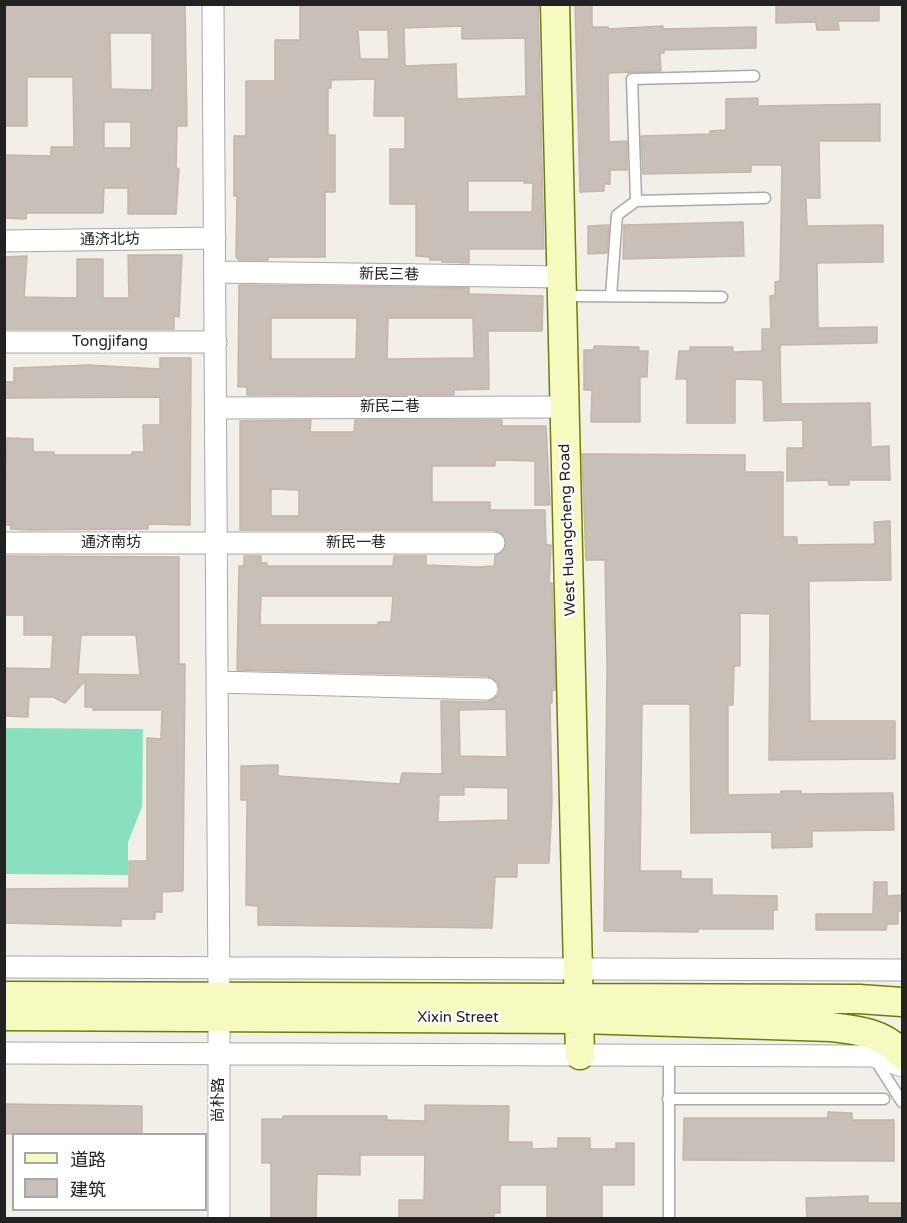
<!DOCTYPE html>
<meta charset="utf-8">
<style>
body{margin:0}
#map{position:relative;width:907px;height:1223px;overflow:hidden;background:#f2efe9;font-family:"Varela Round","Noto Sans SC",sans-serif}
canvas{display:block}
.frame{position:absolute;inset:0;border:6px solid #222;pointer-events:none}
.legend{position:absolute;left:12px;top:1133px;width:195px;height:78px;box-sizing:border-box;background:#fff;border:2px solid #a7a7a7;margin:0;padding:8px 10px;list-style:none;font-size:18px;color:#222}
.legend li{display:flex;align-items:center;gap:12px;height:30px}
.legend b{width:30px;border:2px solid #a7a7a7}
</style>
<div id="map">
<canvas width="907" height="1223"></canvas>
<div class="frame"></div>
<ul class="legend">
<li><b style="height:8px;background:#f7fabf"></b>道路</li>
<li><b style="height:16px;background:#c7bfb8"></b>建筑</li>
</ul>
</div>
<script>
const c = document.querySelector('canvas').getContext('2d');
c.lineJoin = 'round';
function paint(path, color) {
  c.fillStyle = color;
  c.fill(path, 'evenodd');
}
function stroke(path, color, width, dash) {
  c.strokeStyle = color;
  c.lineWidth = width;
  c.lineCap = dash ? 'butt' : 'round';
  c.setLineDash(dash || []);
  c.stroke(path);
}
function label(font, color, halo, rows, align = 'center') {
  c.font = font + ' "Varela Round","Noto Sans SC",sans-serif';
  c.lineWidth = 4.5;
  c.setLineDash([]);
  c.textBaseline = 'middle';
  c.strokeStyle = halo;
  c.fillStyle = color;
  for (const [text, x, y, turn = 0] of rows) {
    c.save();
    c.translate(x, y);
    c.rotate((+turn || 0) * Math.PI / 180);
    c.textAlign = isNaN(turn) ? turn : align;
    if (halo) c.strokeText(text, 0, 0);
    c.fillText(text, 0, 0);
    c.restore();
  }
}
paint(new Path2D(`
 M5,728L143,729L142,807L128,842V875L5,874Z`), '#88e0be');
const building = new Path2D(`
 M4,4H185L187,126H177L176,168L179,169L176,214H128V188H104L103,213H26V219L4,218V155L51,156V147H74L73,77H27V126H4ZM110,33H152V90L111,89ZM104,122H131V148H104Z
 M300,4H538L544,249H469V263L442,262V260H430V257L416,256V204H390V149H405V116H374L375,79L331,80V88H328V135H335V192H325V257H268V260H239L236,257L237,196H234V136H246V81H275V40H300ZM462,26V39L525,38L526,96L457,99L456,64L405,66L404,28ZM358,30H388L389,59H360ZM468,181H524V183H533L532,212H468Z
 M575,4H592V27H608V29L663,26V29L756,27V48L664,50V53H660L661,71L608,73L609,142L627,141V170H610V184H604V191L580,192Z
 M776,4H879V21H838L839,30H817L816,22L776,23Z
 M758,98V106L880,104V141H819L820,198H806L807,226L883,225V262L817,263L818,328L877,327V343L780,345L781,404L870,403L871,447L889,446L890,480H849V485H829L828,480L787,481V448H803V420L764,421L763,380L735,379V423H687V379H676L679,351H690V347H733V352L762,351V329H771L770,296L775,295V282L780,281L782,165H751V172L643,174L641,136L710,134V131L726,130V99Z
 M743,222L744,256L623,259L624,225Z
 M609,225L607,253L588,254V226Z
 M128,255H182L179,317L174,316V329H4V257L27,256L24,297L77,298V259H103V298H129Z
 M239,285L469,288V294L543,296L542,331H488L489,389L454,390V395H247V387H238ZM271,318H357L356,359H271ZM388,318H473L474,358L387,359Z
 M594,346L639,347V351H648L647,377H640V422H591L592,390H584V350H594Z
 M160,358H191L190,525L148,524V529L29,530L11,529V525H4L7,438L33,439V452H54V455H132V452H144L143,425H160V397L4,398V382H14V368L89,365L160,369Z
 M311,420L310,432H354L355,420H502V426H546L550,505H535V461L495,460V466H432V502H490V510H545L546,545H551L549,583H552L555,690H552V703H550L552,802L549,863H517V877H495L492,928L258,925V906L246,905L247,800H241V766L278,765V776L400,784L402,773L442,774L441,701L487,702L498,696L500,690L498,682L487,676L237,670L239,566H244V556H261V563H267V566H393L394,556H426V565L477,567L494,566L495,556L505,549V536L494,530H240V421ZM271,489L299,490V516H271ZM261,596H393L391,622H378V625H260ZM506,709L507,757L460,756L459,710ZM464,787L508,788V820L438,822L439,795H464Z
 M582,454L745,455V472H783V537H797V545L875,544L874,522L890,521L891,580L809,581L810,721H895V759L769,760L770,614L740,613V666H734L733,705H728V795L781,794V791H801V794L893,793L894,830L812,831V847L772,848V832L691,833L690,704H642L640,871H681V879H712V895L777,896V910H773V929H698V932L604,931L607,668L605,560H586Z
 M5,556L179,557V664H185L183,891L162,892V912H155V919H121V926L4,923V889L129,888V861H147V738L161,739L162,710H93V707H85V681L65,703L53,697H29L28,717L4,716V668L51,669L53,635H24V615H5ZM81,635H136L140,675L78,674Z
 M874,882H887V896L903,895V911H898V924H887L886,930H816V914H873Z
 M4,1104L142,1106V1134H4Z
 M425,1105L509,1106L508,1142H532V1149L558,1148V1138H590V1149H616V1143H634V1185H602V1218H547V1185H500V1213H494V1218H399V1200H424L425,1155H360V1175L317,1174L316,1218H271V1163H262V1119H283V1116H387V1120L425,1121Z
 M828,1112L852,1113V1120H894V1161L683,1160L684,1118H828Z
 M868,1196V1203H903V1218H807L806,1198Z`);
paint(building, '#c7bfb8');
stroke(building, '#c4b6ab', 1.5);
const lane = new Path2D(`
 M636,201L632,79L754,76
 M564,296L722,297
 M611,296L617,215L636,201L765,198
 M874,1058L902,1102
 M668,1099H884
 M669,1218V1054`);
const street = new Path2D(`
 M213,4L219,996
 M4,241L215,238
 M215,272L563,277
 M4,342H216
 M216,408L564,407
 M4,543H494
 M217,682L487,689
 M4,967L902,970
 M4,1053L873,1056L902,1066
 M219,1218V1017`);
const secondary = new Path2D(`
 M555,4L580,1055
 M4,996L859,999L902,1002
 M4,1016L581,1019L831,1027C857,1030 886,1033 902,1055`);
stroke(lane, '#a9a9a9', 13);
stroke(street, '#a9a9a9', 23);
stroke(secondary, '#707d05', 31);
stroke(lane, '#fff', 10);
stroke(street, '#fff', 21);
stroke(secondary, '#f7fabf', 28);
label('15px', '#222', '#fff', [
 ["通济北坊",110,240,-1],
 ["新民三巷",389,275,1],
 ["Tongjifang",110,342],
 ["新民二巷",390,407],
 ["West Huangcheng Road",568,530,-92],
 ["通济南坊",111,543],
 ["新民一巷",356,543],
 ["Xixin Street",458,1018],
 ["尚朴路",219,1100,-90]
]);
</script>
